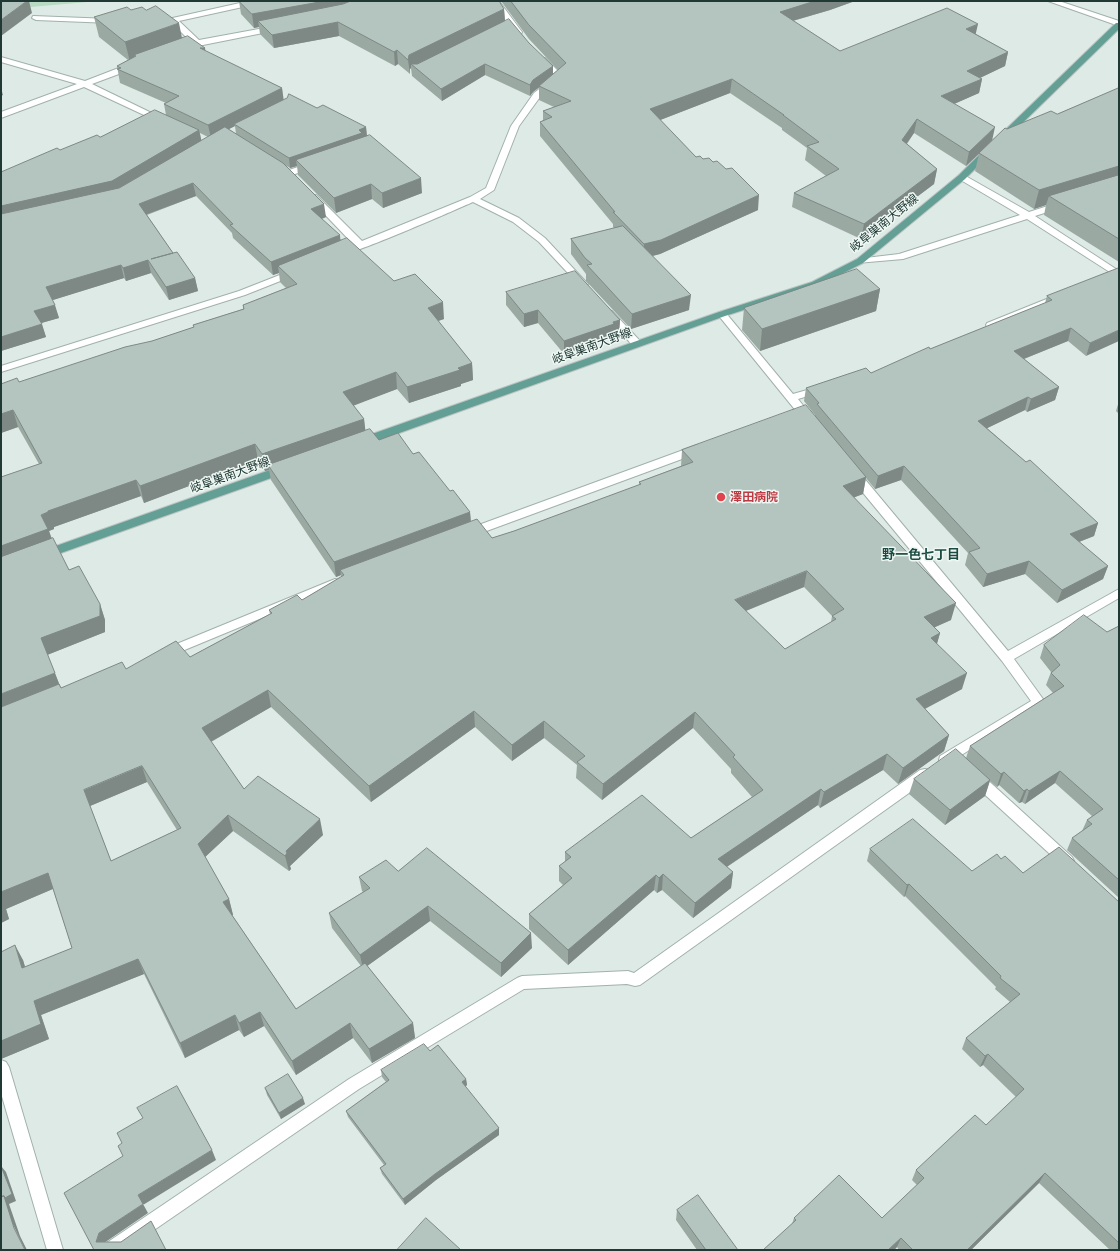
<!DOCTYPE html>
<meta charset="utf-8">
<style>
body{margin:0}
#map{position:relative;width:1120px;height:1251px;overflow:hidden;background:#deeae5;font-family:Barlow,sans-serif}
canvas{display:block}
.frame{position:absolute;inset:0;border:2px solid #203934;pointer-events:none}
</style>
<div id="map">
<canvas width="1120" height="1251"></canvas>
<div class="frame"></div>
</div>
<script>
const c = document.querySelector('canvas').getContext('2d');
c.lineJoin = 'round';
function paint(path, color) {
  c.fillStyle = color;
  c.fill(path, 'evenodd');
}
function stroke(path, color, width, dash) {
  c.strokeStyle = color;
  c.lineWidth = width;
  c.lineCap = dash ? 'butt' : 'round';
  c.setLineDash(dash || []);
  c.stroke(path);
}
function label(font, color, halo, rows, align = 'center') {
  c.font = font + ' Barlow,"Noto Sans JP",sans-serif';
  c.lineWidth = 3;
  c.setLineDash([]);
  c.textBaseline = 'middle';
  c.strokeStyle = halo;
  c.fillStyle = color;
  for (const [text, x, y, turn = 0] of rows) {
    c.save();
    c.translate(x, y);
    c.rotate((+turn || 0) * Math.PI / 180);
    c.textAlign = isNaN(turn) ? turn : align;
    if (halo) c.strokeText(text, 0, 0);
    c.fillText(text, 0, 0);
    c.restore();
  }
}
paint(new Path2D(`
 M1,1H99L19,8Z`), '#b7dbc3');
const minor = new Path2D(`
 M249,1H262L261,3L179,21L199,40L275,26L279,28L278,30L183,49L179,47L191,42L172,23H160L156,21L160,19H168Z
 M491,1H499L522,32L521,34H515Z
 M1048,1H1059L1119,21V26Z
 M33,16L111,19L115,21L111,23L36,20L32,18Z
 M1,57L85,81L129,64H135V68L92,84L166,120L162,123L159,122L84,87L1,118V112L77,84L1,62Z
 M539,58H545L564,77L540,97L519,126L494,190L480,199L519,218L545,238L586,282L588,284L586,286H580L539,242L513,222L473,202C455,210 348,257 339,255L337,253L339,251L354,245L310,199L308,197L310,195H316L362,241L470,197L486,188L511,126L534,93L555,77L539,62Z
 M313,162L316,163L317,165L316,167L289,176L285,173L286,171Z
 M962,174L1029,212L1057,203H1063L1065,205L1063,207L1035,216L1119,271V278L1027,219L903,259L857,263L855,261L857,259L899,254L1020,215L959,179L958,177L959,175Z
 M295,269L300,272L298,274L245,295L1,372V366L239,291Z
 M1059,294L1064,297L1062,299L995,327H987L986,325L987,323Z
 M609,310L612,311L641,342L642,344L641,346H633L606,315L604,313L606,311Z
 M722,311L725,312L793,394L821,386L825,387L826,389L825,391L798,399L813,418L814,420L813,422H805L719,316L717,314Z
 M697,445L701,446L702,449L701,452L473,536H465L463,533L465,530Z
 M854,470L858,471L1008,651L1119,589V598L1014,659L1043,699L1045,702L1043,705L945,765L940,764L939,760L940,756L1031,701L1002,661L850,477L849,474L850,471Z
 M335,579L339,580L341,583L339,586L170,656L166,658L162,656L160,653L162,650Z
 M925,769L930,770L932,774L930,778L640,985L635,986L627,984L524,989L359,1089L125,1250H103L105,1244L349,1079L517,978L522,976L628,971L634,973L920,770Z
 M976,773L981,774L1072,857L1074,861L1072,865L1067,867L1062,865L971,782L969,778L971,774Z
 M1,1060L6,1062L9,1067L63,1250H47L1,1093Z`);
const primary = new Path2D(`
 M1116,23H1119V29L1006,139H1000L999,137L1000,135Z
 M988,148L991,149L992,151L991,153L965,179L863,263L818,286L725,316L366,445H358L357,442L358,439L719,312L812,282L857,259L959,175L985,149Z
 M284,465L288,466L289,469L288,472L47,558L43,559L39,558L37,555L39,552Z`);
stroke(minor, '#a1b1ac', 2);
stroke(primary, '#bcc4c2', 2);
paint(minor, '#fff');
paint(primary, '#639f94');
paint(new Path2D(`
 M239,1L504,9L505,21L553,74L558,70L529,39L501,1H855L830,10L793,21L840,51L976,34L1008,52L1005,66L980,78L982,79L979,93L954,104L992,140L1007,129L1057,114L1119,88V262L1044,215L1046,205L1034,209L975,171L979,154L966,166L914,133L907,144L937,169L934,184L861,239L792,207L794,193L826,176L805,160L807,148L782,130V128L730,93L660,120L696,157L758,210L660,254L653,256L689,310L631,329L586,281V274L571,254V239L614,228L613,227V224L540,136V122L543,120V111L554,107L539,100V87L533,92L530,96L485,75L442,101L412,76L411,68L410,69V74L398,64L395,66L339,36L274,48L260,34L259,27L254,28L241,14Z
 M131,10L205,51L282,88L283,100L317,108L366,127L367,136L422,193L383,208L372,199L336,213L298,175L297,166L290,168L285,165L326,217L322,219L341,240L444,319L438,321L472,363L473,380L461,384V386L409,403L397,389L353,405L364,419L365,431L379,440L413,454L470,512L471,521L492,538L514,531L639,485V482L681,466L682,450L815,416V415L804,401L806,388L871,373L930,349L1045,303L1047,296L1119,268L1086,356L1068,341L1024,359L1059,387L1055,400L1027,412L1025,410L987,428L1026,462L1098,523L1094,536L1079,542L1108,566L1103,579L1057,603L1025,574L983,587L965,565L968,553L901,480L875,489L866,478L863,494L854,497L951,620L934,627L940,633L937,644L962,689L925,709L949,735L944,751L898,784L883,770L820,808L818,805L727,867L733,872L731,888L693,918L662,890L657,893L654,890L568,965L529,929V914L563,885L559,881V866L565,862V852L691,838L752,797L731,773V769L693,728L602,800L576,778L577,765L544,738L512,761L475,727L371,802L271,707L211,742L244,789L323,835L290,866L291,869L289,871L233,831L205,857L229,899L233,915H232L296,1009L361,966L332,928L329,913L363,892L362,891L359,877L398,871L532,948L501,977L430,921L367,966L413,1023L415,1038L372,1063L353,1038L296,1075L264,1026L244,1037L239,1030L185,1058L144,974L41,1015L49,1039L1,1059V952L23,960L25,967L72,948L53,889L6,909L9,919L1,923L39,464L18,427L1,433V384L19,382L152,341L194,327L193,325L243,309V305L286,288L280,282L279,273L273,275L233,238L232,233L196,196L147,215L173,253L195,278L198,291L169,300L151,273L126,281L124,278L52,300L59,318L41,323L46,337L1,351V172L60,150L166,115L164,104L166,103L120,83L117,66L128,60L99,37L94,17ZM235,126L236,134L229,129ZM200,133L208,137L201,141ZM258,460L265,471L269,470L271,480L336,577L341,575V577L302,600L269,610L270,614L190,657L126,669L61,688L47,655L105,632V620L100,604L69,570L52,539L49,531L54,529V527L141,496L144,503ZM804,587L832,616L831,622L785,649L746,611ZM147,782L177,830L111,861L90,806Z
 M880,289L876,311L760,351L742,330L744,308Z
 M506,292L620,320L619,333L614,335V337L564,354L538,323L524,327L506,305Z
 M1119,401V414L1116,411Z
 M1119,626V898L1067,850L1072,838L1082,831L1087,820L1092,816L1055,783L1025,804L1022,802L1019,803L999,785L997,787L990,781L985,796L945,825L909,794L914,779L966,758L970,746L1053,693L1046,685L1051,672L1040,658L1044,645L1107,632Z
 M870,849L972,871L1001,859L1023,873L1119,902V1250H1110L1039,1183L971,1250H899L897,1247L894,1250H763L792,1224L794,1218H882L917,1185L912,1180L916,1170L986,1125L1016,1097L983,1065L980,1067L962,1049L966,1038L1010,1002L995,989L996,987L905,896L904,897L867,861Z
 M430,1051L466,1079L467,1085L465,1087L499,1135L436,1180L405,1205L382,1174L380,1168L384,1165L348,1117L346,1111L386,1082L382,1077L381,1070Z
 M265,1088L305,1104L281,1119L267,1095Z
 M677,1210L738,1250H697L676,1220Z`), '#9ba9a3');
paint(new Path2D(`
 M27,1H29L32,13L1,36V20Z
 M321,1H368L258,21L259,27L254,28L252,14Z
 M815,1H855L830,10L778,25L780,12Z
 M504,9L505,22L414,67L411,64V68L410,69V74L408,60L409,55Z
 M338,22L339,36L274,48L272,35Z
 M179,23L183,43L136,56L134,55L135,60L130,62L125,42Z
 M978,24L975,37L966,29Z
 M200,48H205L207,61Z
 M397,50L398,64L395,66L394,52Z
 M1008,52L1005,66L965,85L967,71Z
 M485,64V75L442,101L441,89Z
 M553,66V77L533,92L530,96V85L533,80Z
 M732,79L730,93L650,124V109Z
 M982,79L979,93L938,111L941,96Z
 M1,88L3,95L1,96Z
 M282,88L284,102L234,124L235,126L211,138L208,125Z
 M917,119L914,133L899,154L902,140Z
 M366,127L367,138L296,160L297,166L290,168L289,158Z
 M995,127L992,141L966,166L969,152Z
 M199,130L202,143L115,194L1,219V206Z
 M1119,166V183L1049,196L1046,205L1034,209L1039,190Z
 M937,169L934,184L861,239L864,224Z
 M421,178L422,193L383,208L382,193Z
 M193,183L196,196L142,216L139,204Z
 M371,184L372,199L336,213L334,198Z
 M759,195L758,210L660,254L643,258L644,244Z
 M324,204L326,217L313,222L311,209Z
 M340,235L341,248L278,266L279,273L273,275L271,262Z
 M148,260L151,273L126,281L123,268Z
 M121,265L124,278L50,301L46,287Z
 M195,278L198,291L169,300L166,287Z
 M880,289L876,311L760,351L762,329Z
 M691,295L689,310L631,329L632,314Z
 M443,302L444,319L429,324L428,308Z
 M55,305L59,318L38,324L34,311Z
 M538,310V323L524,327V314Z
 M620,320L619,333L614,335V337L564,354V341Z
 M42,324L46,337L1,351V337Z
 M1071,328L1068,341L1011,364L1014,351Z
 M1119,330V341L1086,356L1090,343Z
 M472,363L473,380L461,384V386L409,403L407,387Z
 M396,372L397,389L345,409L343,392Z
 M1059,387L1055,400L1027,412L1031,399Z
 M1028,397L1025,410L975,434L978,421Z
 M13,410L18,427L1,433V414Z
 M364,419L366,435L268,465L269,470L265,471L262,454Z
 M255,444L258,460L144,503L140,486Z
 M904,466L901,480L875,489L878,476Z
 M866,477L863,494L840,503L843,486Z
 M136,480L141,496L54,527V529L49,531L54,546L1,564V546L48,511Z
 M470,512L471,526L340,570L341,575L336,577L334,562Z
 M1098,523L1094,536L1066,547L1070,534Z
 M1029,561L1025,574L983,587L987,574Z
 M1108,566L1103,579L1057,603L1062,590Z
 M807,571L804,587L733,616L735,600Z
 M956,603L951,620L920,634L924,617Z
 M100,604L105,620V632L47,655L41,638Z
 M940,633L935,650L931,638Z
 M55,673L61,689L1,713V694Z
 M967,673L962,689L911,716L916,699Z
 M268,690L271,707L207,744L202,728Z
 M474,711L475,727L371,802L369,786Z
 M695,712L693,728L602,800L603,784Z
 M544,721V738L512,761V745Z
 M949,735L944,751L898,784L903,768Z
 M887,754L883,770L820,808L824,792Z
 M142,766L147,782L90,806L84,790Z
 M1060,771L1055,783L1025,804L1029,791Z
 M1004,772L999,785L997,787L1001,774Z
 M990,780L985,796L945,825L950,810Z
 M821,789L818,805L716,874L718,859Z
 M1027,789L1022,802L1019,803L1024,791Z
 M228,815L233,831L203,859L198,844Z
 M320,819L323,835L290,866L291,869L289,871L285,856L286,851Z
 M733,872L731,888L693,918L695,903Z
 M48,873L55,888L6,909L9,919L1,923V892Z
 M663,874L662,890L657,893L659,878Z
 M656,875L654,890L568,965V950Z
 M909,884L905,896L904,897L907,885Z
 M229,899L233,915L228,918L223,902Z
 M428,906L430,921L363,969L360,955Z
 M531,933L532,948L501,977V963Z
 M15,945L23,960L30,983L22,968Z
 M138,959L144,974L41,1015L49,1039L1,1059V1041L34,1001Z
 M260,1012L264,1026L244,1037L239,1023Z
 M235,1015L239,1030L185,1058L180,1043Z
 M350,1023L353,1038L296,1075L292,1061Z
 M413,1023L415,1038L372,1063L369,1049Z
 M988,1054L983,1065L980,1067L985,1056Z
 M466,1079L467,1085L462,1089V1082Z
 M303,1098L305,1104L281,1119L279,1113Z
 M499,1128V1135L436,1180L405,1205L403,1199L435,1174Z
 M212,1150L216,1160L143,1205L138,1195Z
 M1,1166L6,1172L16,1201L9,1204L20,1236L27,1250H25L1,1199Z
 M1045,1173L1039,1183L971,1250H967Z
 M143,1204L148,1213L104,1243L96,1242L99,1233Z
 M901,1238L897,1247L894,1250H888Z`), '#7e8985');
const building = new Path2D(`
 M1,1H27L1,20Z
 M239,1H321L314,3L252,14Z
 M351,1H499L504,9L409,55L408,60L397,50L394,52L338,22L272,35L258,21L343,4Z
 M511,1H815L780,12L840,51L947,8L978,24L966,29L1008,52L967,71L982,79L941,96L995,127L969,152L917,119L902,140L937,169L864,224L794,193L839,169L807,146L819,142L783,115H784L732,79L650,109L696,157L700,156L703,159L709,158L713,162L717,161L726,169L732,168L759,195L661,240L644,244L613,212H615L540,122L552,117L543,111L571,101L539,86L566,63L529,25Z
 M156,6L179,23L125,42L94,17L127,7L131,10L142,7L146,10Z
 M509,19L529,43L553,66L533,80L530,85L485,64L441,89L411,64H417Z
 M188,36L205,48H200L282,88L208,125L164,104L179,96L117,69L121,68L117,66L136,56L134,55Z
 M1119,88V166L1039,190L979,153L1005,128L1007,129L1051,111L1057,114Z
 M289,94L317,108L323,105L366,127L359,130L362,133L289,158L234,124L287,98Z
 M155,110L199,130L112,181L1,206V172L57,148L60,150L97,135L100,137Z
 M225,127L283,163L324,204L311,209L340,235L271,262L230,225L233,224L193,183L139,204L173,253L151,259L177,252L195,278L166,287L148,260L123,268L121,265L46,287L55,305L34,311L42,324L1,337V214L119,188Z
 M370,135L421,178L382,193L371,184L334,198L296,160Z
 M1119,175V239L1049,196Z
 M623,226L691,295L632,314L587,265L592,264L585,258L571,239Z
 M347,238L394,281L415,274L443,302L428,308L472,363L458,368L460,370L407,387L396,372L343,392L364,419L262,454L255,444L140,486L136,480L48,511V512L41,515L48,529L1,546V477L42,463L13,410L1,414V384L17,378L19,382L125,347L152,341L194,327L193,325L244,309L243,305L297,284L278,266Z
 M1119,268V330L1090,343L1071,328L1014,351L1059,387L1031,399L1028,397L978,421L1026,462L1030,460L1098,523L1070,534L1108,566L1062,590L1029,561L987,574L969,552L980,548L904,466L878,476L817,404L819,403L806,388L866,368L871,373L929,347L930,349L1052,300L1047,296Z
 M857,269L880,289L762,329L744,308Z
 M575,271L620,320L613,322L614,324L564,341L538,310L524,314L506,292Z
 M806,405L866,477L843,486L956,603L924,617L940,633L931,638L967,673L916,699L949,735L903,768L887,754L824,792L821,789L718,859L733,872L695,903L663,874L659,878L656,875L568,950L529,914L572,878L559,866L571,857L565,852L642,795L691,838L763,790L733,757L735,755L695,712L603,784L577,762L585,756L544,721L512,745L474,711L369,786L268,690L202,728L244,789L258,776L320,819L286,851L287,853L285,856L228,815L198,844L229,899L223,902L296,1009L365,963L413,1023L369,1049L350,1023L292,1061L260,1012L239,1023L235,1015L180,1043L138,959L34,1001L41,1024L1,1041V952L15,945L22,968L72,948L48,873L1,892V707L59,684L61,688L122,662L126,669L176,641L190,657L272,613L269,610L297,595L302,600L344,575L340,570L477,519L492,538L514,531L641,484L639,482L693,462L682,450ZM807,571L844,609L832,616L836,619L785,649L735,600ZM142,766L181,828L111,861L84,790Z
 M370,429L379,440L398,433L413,454L419,452L450,491L453,490L470,512L334,562L268,465Z
 M53,538L69,570L79,566L100,604V616L41,638L55,673L1,694V557Z
 M1084,615L1107,632L1119,626V880L1072,838L1092,824L1087,820L1103,809L1060,771L1029,791L1027,789L1024,791L1004,772L1001,774L970,746L1064,686L1051,673L1060,665L1044,645Z
 M956,749L990,780L950,810L914,779Z
 M913,819L972,871L997,854L1001,859L1005,856L1023,873L1059,847L1119,902V1243L1045,1173L967,1250H913L901,1238L888,1250H763L796,1220L794,1218L839,1175L882,1218L924,1178L916,1170L975,1115L986,1125L1024,1089L988,1054L985,1056L966,1038L1020,994L1000,978L1001,976L909,884L907,885L870,849Z
 M427,848L531,933L501,963L428,906L360,955L329,913L370,888L359,877L386,860L398,871Z
 M424,1044L430,1051L438,1045L466,1079L462,1082L499,1128L435,1174L403,1199L380,1168L386,1164L346,1111L389,1080L381,1070Z
 M288,1074L303,1098L279,1113L265,1088Z
 M177,1086L212,1150L138,1195L143,1204L99,1233L96,1242H121L151,1221L166,1250H94L64,1193L123,1156L118,1146L122,1143L117,1133L143,1118L137,1108Z
 M1,1166L12,1194L5,1198L4,1196L1,1197Z
 M698,1195L738,1250H706L677,1210Z
 M4,1196L14,1228L25,1250H1V1197Z
 M426,1218L461,1250H397Z`);
paint(building, '#b4c4be');
stroke(building, '#7e8985', 1);
for (const [x, y, r, color] of [
 [721,497,5,"#e0444e"]
]) {
  const dot = new Path2D();
  dot.arc(x, y, r, 0, 2 * Math.PI);
  c.fillStyle = color;
  c.fill(dot);
  stroke(dot, '#eef7f3', 1.5);
}
label('12px', '#203934', '#eef7f3', [
 ["岐阜巣南大野線",884,223,-39],
 ["岐阜巣南大野線",592,346,-20],
 ["岐阜巣南大野線",230,475,-20]
]);
label('bold 12px', '#be3a42', '#eef7f3', [
 ["澤田病院",730,497]
], 'left');
label('bold 13px', '#1c4b42', '#eef7f3', [
 ["野一色七丁目",921,555]
]);
</script>
